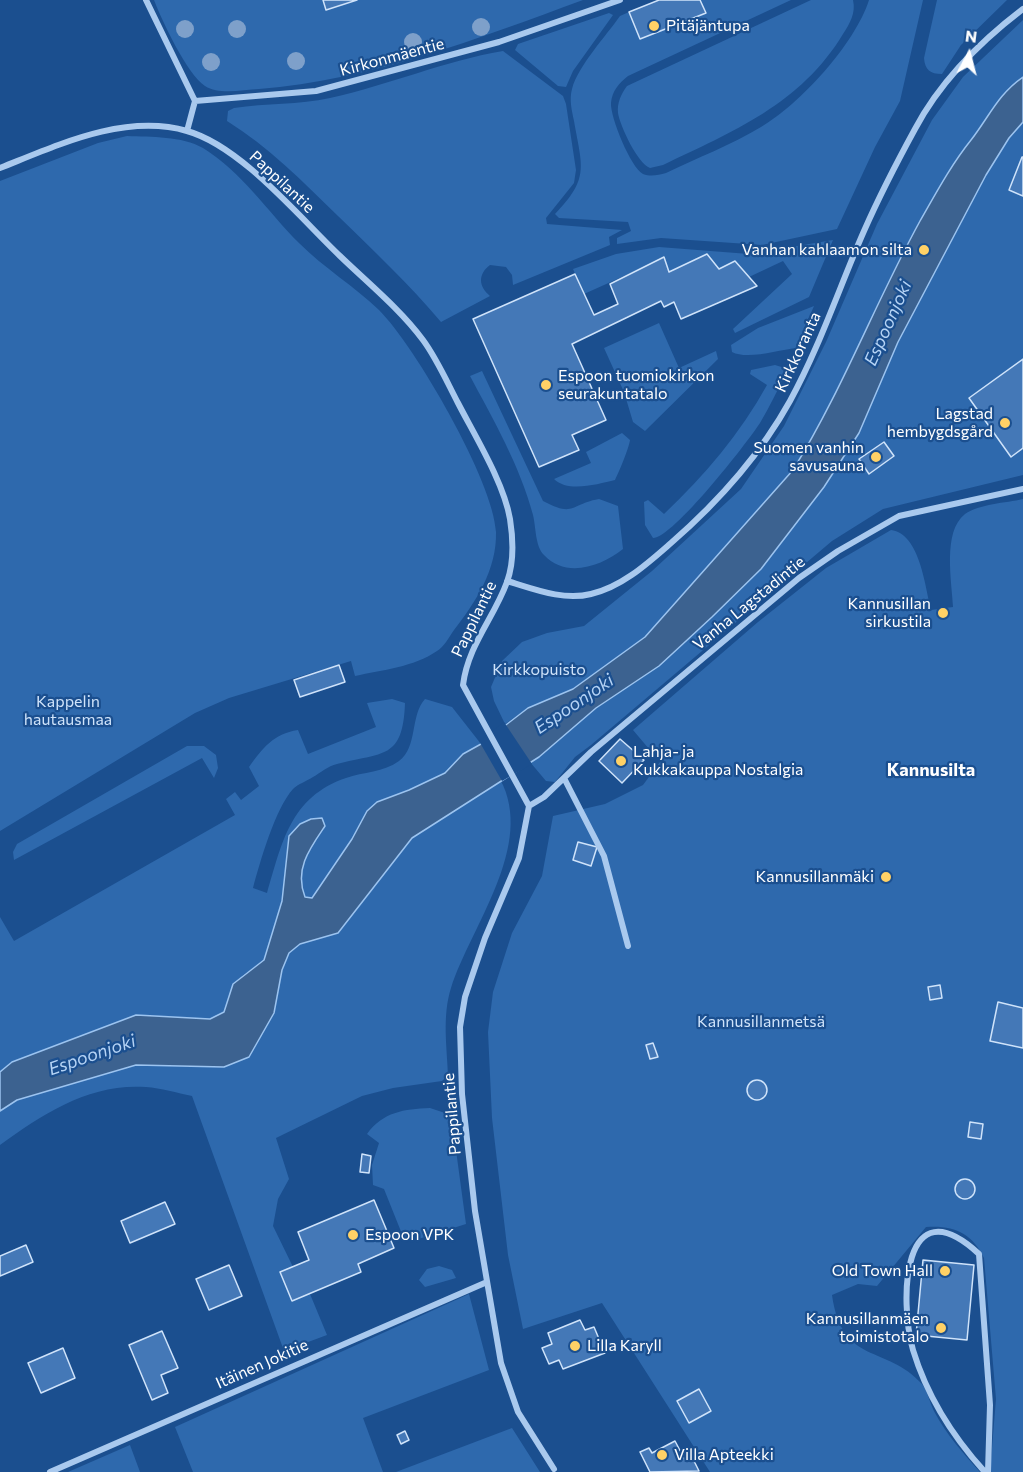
<!DOCTYPE html>
<meta charset="utf-8">
<style>
body{margin:0}
#map{position:relative;width:1023px;height:1472px;overflow:hidden;background:#1b4f8f;font-family:Commissioner,sans-serif}
canvas{display:block}
.north{position:absolute;left:939px;top:24px;width:60px;height:60px;-webkit-text-stroke:4px #1b4f8f;paint-order:stroke;rotate:7deg;font-size:16px;font-weight:700;line-height:24px;text-align:center;color:#fff}
.north::after{content:'';display:block;margin:auto;width:21px;height:27px;background:#fff;clip-path:polygon(50% 0,100% 100%,50% 72%,0 100%)}
</style>
<div id="map">
<canvas width="1023" height="1472"></canvas>
<div class="north">N</div>
</div>
<script>
const c = document.querySelector('canvas').getContext('2d');
c.lineJoin = 'round';
function paint(path, color) {
  c.fillStyle = color;
  c.fill(path, 'evenodd');
}
function stroke(path, color, width, dash) {
  c.strokeStyle = color;
  c.lineWidth = width;
  c.lineCap = dash ? 'butt' : 'round';
  c.setLineDash(dash || []);
  c.stroke(path);
}
function label(font, color, halo, rows, align = 'center') {
  c.font = font + ' Commissioner,sans-serif';
  c.lineWidth = 4.5;
  c.setLineDash([]);
  c.textBaseline = 'middle';
  c.strokeStyle = halo;
  c.fillStyle = color;
  for (const [text, x, y, turn = 0] of rows) {
    c.save();
    c.translate(x, y);
    c.rotate((+turn || 0) * Math.PI / 180);
    c.textAlign = isNaN(turn) ? turn : align;
    if (halo) c.strokeText(text, 0, 0);
    c.fillText(text, 0, 0);
    c.restore();
  }
}
paint(new Path2D(`
 M154,0H323L326,10L357,0H583C477,39 371,80 259,89C242,90 219,95 205,86C187,74 162,21 154,0Z
 M700,0H791L628,76C619,83 612,91 611,103C610,117 631,168 643,174C651,177 658,175 666,173C697,158 731,145 761,127C800,104 855,44 869,0H923L900,101L875,147L837,229L762,245L661,238L617,244V238L631,231L628,222L559,218L555,214C590,178 582,167 574,121C572,111 569,100 572,89C578,66 606,36 620,16L629,12L640,39L705,13Z
 M811,0H853C856,13 850,23 843,34C801,104 732,132 663,165L650,168C638,164 620,126 618,113C617,103 621,94 627,86Z
 M937,0H1007L961,45L942,74C930,74 925,70 924,58Z
 M609,13L613,15L573,71L566,87L558,86L515,50L518,44Z
 M1023,20V77C998,94 989,117 971,140C951,165 936,193 920,221C875,303 842,391 793,470L645,637L573,689L528,708L505,724L494,701L491,687L502,661L522,642L547,633L584,626L652,571L741,489L784,426L826,342L877,224L932,120L963,77Z
 M503,51L563,96L566,104L576,170L574,183L546,218L547,224L622,230L609,237L610,245L513,285L512,275L506,267L490,265C478,274 478,286 490,296L441,322C409,284 374,251 338,216C303,182 269,147 227,121L228,111L234,108C266,103 299,105 330,98C389,85 444,61 503,51Z
 M1023,122V475L883,509L832,541L591,745L575,757L555,782L546,781L530,762L761,569L824,487L859,433L898,342L986,175L1009,138Z
 M127,136C151,137 182,136 203,148C242,172 267,211 299,243C324,268 354,286 379,310C415,346 494,482 496,532C497,569 476,602 454,630C449,637 444,647 437,651C414,667 382,670 355,676L351,661L229,698L195,713L0,831V181L98,143Z
 M833,240L809,297L735,333L733,329L792,274L783,261L749,277L735,261L719,269L707,254L669,272L664,258L584,294L573,269L616,254L659,247L749,254Z
 M814,306L796,348C779,350 747,360 732,352L731,345L758,328Z
 M659,323L679,368L716,351L718,359L645,431L633,422L624,392L604,348Z
 M775,365L788,369C779,387 770,406 760,423C747,443 673,538 653,538L645,525L644,502L648,500L664,514C705,475 740,434 767,385L750,374L751,370Z
 M482,371L543,501C575,518 570,504 599,499L618,506L623,549C602,566 566,579 544,555C535,546 536,527 533,515C520,466 494,421 470,376Z
 M622,433L630,440C629,448 619,472 615,480C598,484 568,493 554,479L591,463L586,452Z
 M1023,499V1472H990L996,1399L984,1258C972,1233 954,1225 926,1227L877,1286L858,1284L832,1295C842,1366 886,1344 922,1384C928,1392 930,1404 935,1413C946,1434 964,1454 980,1472H710L602,1303L523,1329L508,1255L492,1118L488,1032L493,992L512,933L542,876L553,816L605,804L643,785L660,762L633,730L758,622L826,568L891,530C920,534 925,586 931,610L953,607C952,582 942,532 965,514C979,504 1006,503 1023,499Z
 M392,699L405,703C403,760 383,752 337,764C328,766 320,773 313,777C307,781 298,784 293,789C275,809 260,862 253,888L267,893C282,843 290,797 346,778C363,772 384,772 399,761C418,747 410,715 425,699L452,707L481,744L463,754L445,773L409,790L377,802L367,811L352,839L312,898L305,897C295,869 310,848 325,826L311,819L300,824L289,836L282,901L264,961L243,975L224,1012L210,1019L136,1015L12,1062L0,1072V917L14,941L235,815L226,799L235,792L241,800L259,786L249,767C263,748 273,734 298,730L308,754L376,727L367,703Z
 M187,746H204L216,755L218,768L214,778L202,758L14,860L13,852L17,844Z
 M500,779C536,845 471,926 451,988C442,1016 447,1047 448,1075L442,1081L393,1088L362,1096L276,1138L289,1179L278,1199L273,1226L293,1267L310,1294L327,1335L284,1351L192,1096C177,1093 161,1088 146,1087C90,1083 44,1113 0,1145V1111L17,1100L136,1065L224,1067L274,1013L282,970L289,953L300,944L338,933L412,838Z
 M430,1108L445,1113L453,1128L466,1224L412,1241L404,1239L384,1189L373,1185L372,1165L379,1143L367,1134C383,1112 404,1109 430,1108Z
 M439,1266L452,1270L456,1278L425,1287L419,1280L427,1269Z
 M469,1294L489,1370L363,1418L383,1472H193L175,1427Z
 M512,1428L540,1472H396Z
 M130,1445L140,1472H68Z`), '#2e69ad');
const water = new Path2D(`
 M1023,77V122L1009,138L986,175L898,342L859,433L824,487L761,569L712,617L659,666L596,708L539,757L412,838L338,933L300,944L289,953L282,970L274,1013L249,1057L224,1067L136,1065L17,1100L0,1111V1072L12,1062L136,1015L210,1019L224,1012L233,984L264,960L282,901L289,836L300,824L311,819L322,818L325,826C310,848 294,869 305,897L312,898L352,839L367,811L377,802L409,790L445,773L463,754L481,744L528,708L573,689L645,637L793,470C842,391 875,303 920,221C936,193 951,165 971,140C989,117 998,94 1023,77Z`);
paint(water, '#3c6290');
stroke(water, '#9cc4f0', 1.5);
paint(new Path2D(`
 M504,722L532,764L502,781L479,741Z`), '#1b4f8f');
const building = new Path2D(`
 M323,0H357L326,10Z
 M659,0H700L706,13L640,39L629,12Z
 M1022,157H1023V196L1009,190Z
 M707,254L719,269L735,261L757,286L681,319L674,302L664,307L661,301L572,344L606,420L572,435L579,450L539,467L473,319L575,274L594,315L618,304L610,284L664,257L669,272Z
 M1023,359V448L1011,457L969,398Z
 M884,442L894,456L869,474L859,459Z
 M339,665L345,682L300,697L294,680Z
 M620,739L644,760L622,783L599,761Z
 M578,842L597,847L591,866L573,860Z
 M940,985L942,998L930,1000L928,987Z
 M998,1002L1023,1008V1048L990,1041Z
 M653,1043L658,1057L650,1059L646,1045Z
 M747 1090a10 10 0 1 1 20 0a10 10 0 1 1-20 0Z
 M970,1122L983,1124L981,1139L968,1137Z
 M362,1154L371,1156L369,1173L360,1172Z
 M955 1189a10 10 0 1 1 20 0a10 10 0 1 1-20 0Z
 M374,1200L394,1248L358,1264L361,1272L292,1301L280,1272L309,1260L298,1232Z
 M165,1202L175,1224L130,1243L121,1221Z
 M26,1245L33,1262L0,1276V1256Z
 M923,1260L974,1265L967,1340L916,1335Z
 M229,1265L242,1296L209,1310L196,1279Z
 M580,1320L585,1330L594,1327L605,1353L563,1369L559,1360L549,1364L542,1348L552,1344L548,1333Z
 M162,1331L178,1368L161,1375L168,1393L152,1400L129,1345Z
 M63,1348L75,1378L41,1393L28,1363Z
 M699,1389L711,1411L689,1423L677,1401Z
 M405,1431L409,1440L401,1444L397,1435Z
 M675,1441L685,1460L692,1457L699,1471L650,1472L640,1452L649,1448L652,1453Z`);
paint(building, '#4478b7');
stroke(building, '#cfe3fa', 1.5);
stroke(new Path2D(`
 M146,0L195,101
 M187,131L195,101L316,91L499,42L620,0
 M0,168C58,145 125,113 187,131C241,146 300,218 340,256C368,283 400,309 423,340C437,359 447,382 458,403C475,436 504,483 510,519C513,538 514,563 507,582C494,618 468,645 463,685L529,806L519,858L485,938L465,997L460,1027L462,1094L475,1211L501,1363L518,1412L554,1469
 M507,581C534,589 563,601 591,594C622,587 648,563 671,543C717,503 760,455 790,401C820,346 839,288 864,231C879,197 897,162 915,129C940,82 981,41 1023,9
 M564,778L604,856L628,946
 M529,806L544,797L591,752L799,578L838,551L899,516L1023,489
 M50,1472L487,1282
 M985,1472C953,1437 927,1396 913,1350C899,1301 902,1183 979,1254L990,1405L988,1472`), '#a9c9ee', 6);
c.fillStyle = '#7ea0ca';
for (const [x, y] of [
 [481,27],
 [185,29],
 [237,29],
 [413,42],
 [296,61],
 [211,62]
]) {
  c.beginPath();
  c.arc(x, y, 9, 0, 2 * Math.PI);
  c.fill();
}
for (const [x, y, r, color] of [
 [654,26,6,"#ffd166"],
 [924,250,6,"#ffd166"],
 [546,385,6,"#ffd166"],
 [1005,423,6,"#ffd166"],
 [876,457,6,"#ffd166"],
 [943,613,6,"#ffd166"],
 [621,761,6,"#ffd166"],
 [886,877,6,"#ffd166"],
 [353,1235,6,"#ffd166"],
 [945,1271,6,"#ffd166"],
 [941,1328,6,"#ffd166"],
 [575,1346,6,"#ffd166"],
 [662,1455,6,"#ffd166"]
]) {
  const dot = new Path2D();
  dot.arc(x, y, r, 0, 2 * Math.PI);
  c.fillStyle = color;
  c.fill(dot);
  stroke(dot, '#1b4f8f', 2);
}
label('16px', '#fff', '#1b4f8f', [
 ["Pitäjäntupa",666,26,"left"],
 ["Vanhan kahlaamon silta",912,250],
 ["Espoon tuomiokirkon",558,376,"left"],
 ["seurakuntatalo",558,394,"left"],
 ["Lagstad",993,414],
 ["hembygdsgård",993,432],
 ["Suomen vanhin",864,448],
 ["savusauna",864,466],
 ["Kannusillan",931,604],
 ["sirkustila",931,622],
 ["Lahja- ja",633,752,"left"],
 ["Kukkakauppa Nostalgia",633,770,"left"],
 ["Kannusillanmäki",874,877],
 ["Espoon VPK",365,1235,"left"],
 ["Old Town Hall",933,1271],
 ["Kannusillanmäen",929,1319],
 ["toimistotalo",929,1337],
 ["Lilla Karyll",587,1346,"left"],
 ["Villa Apteekki",674,1455,"left"]
], 'right');
label('16px', '#fff', '#1b4f8f', [
 ["Kirkonmäentie",392,57,-15],
 ["Pappilantie",282,182,43],
 ["Kirkkoranta",798,352,-65],
 ["Vanha Lagstadintie",749,603,-39],
 ["Pappilantie",474,619,-64],
 ["Pappilantie",452,1114,-95],
 ["Itäinen Jokitie",262,1364,-24]
]);
label('16px', '#cfe3fa', '#1b4f8f', [
 ["Kirkkopuisto",539,670],
 ["Kappelin",68,702],
 ["hautausmaa",68,720],
 ["Kannusillanmetsä",761,1022]
]);
label('italic 18px', '#b5d3f5', '#1b4f8f', [
 ["Espoonjoki",888,323,-66],
 ["Espoonjoki",574,704,-34],
 ["Espoonjoki",92,1055,-19]
]);
label('bold 18px', '#fff', '#1b4f8f', [
 ["Kannusilta",931,770]
]);
</script>
